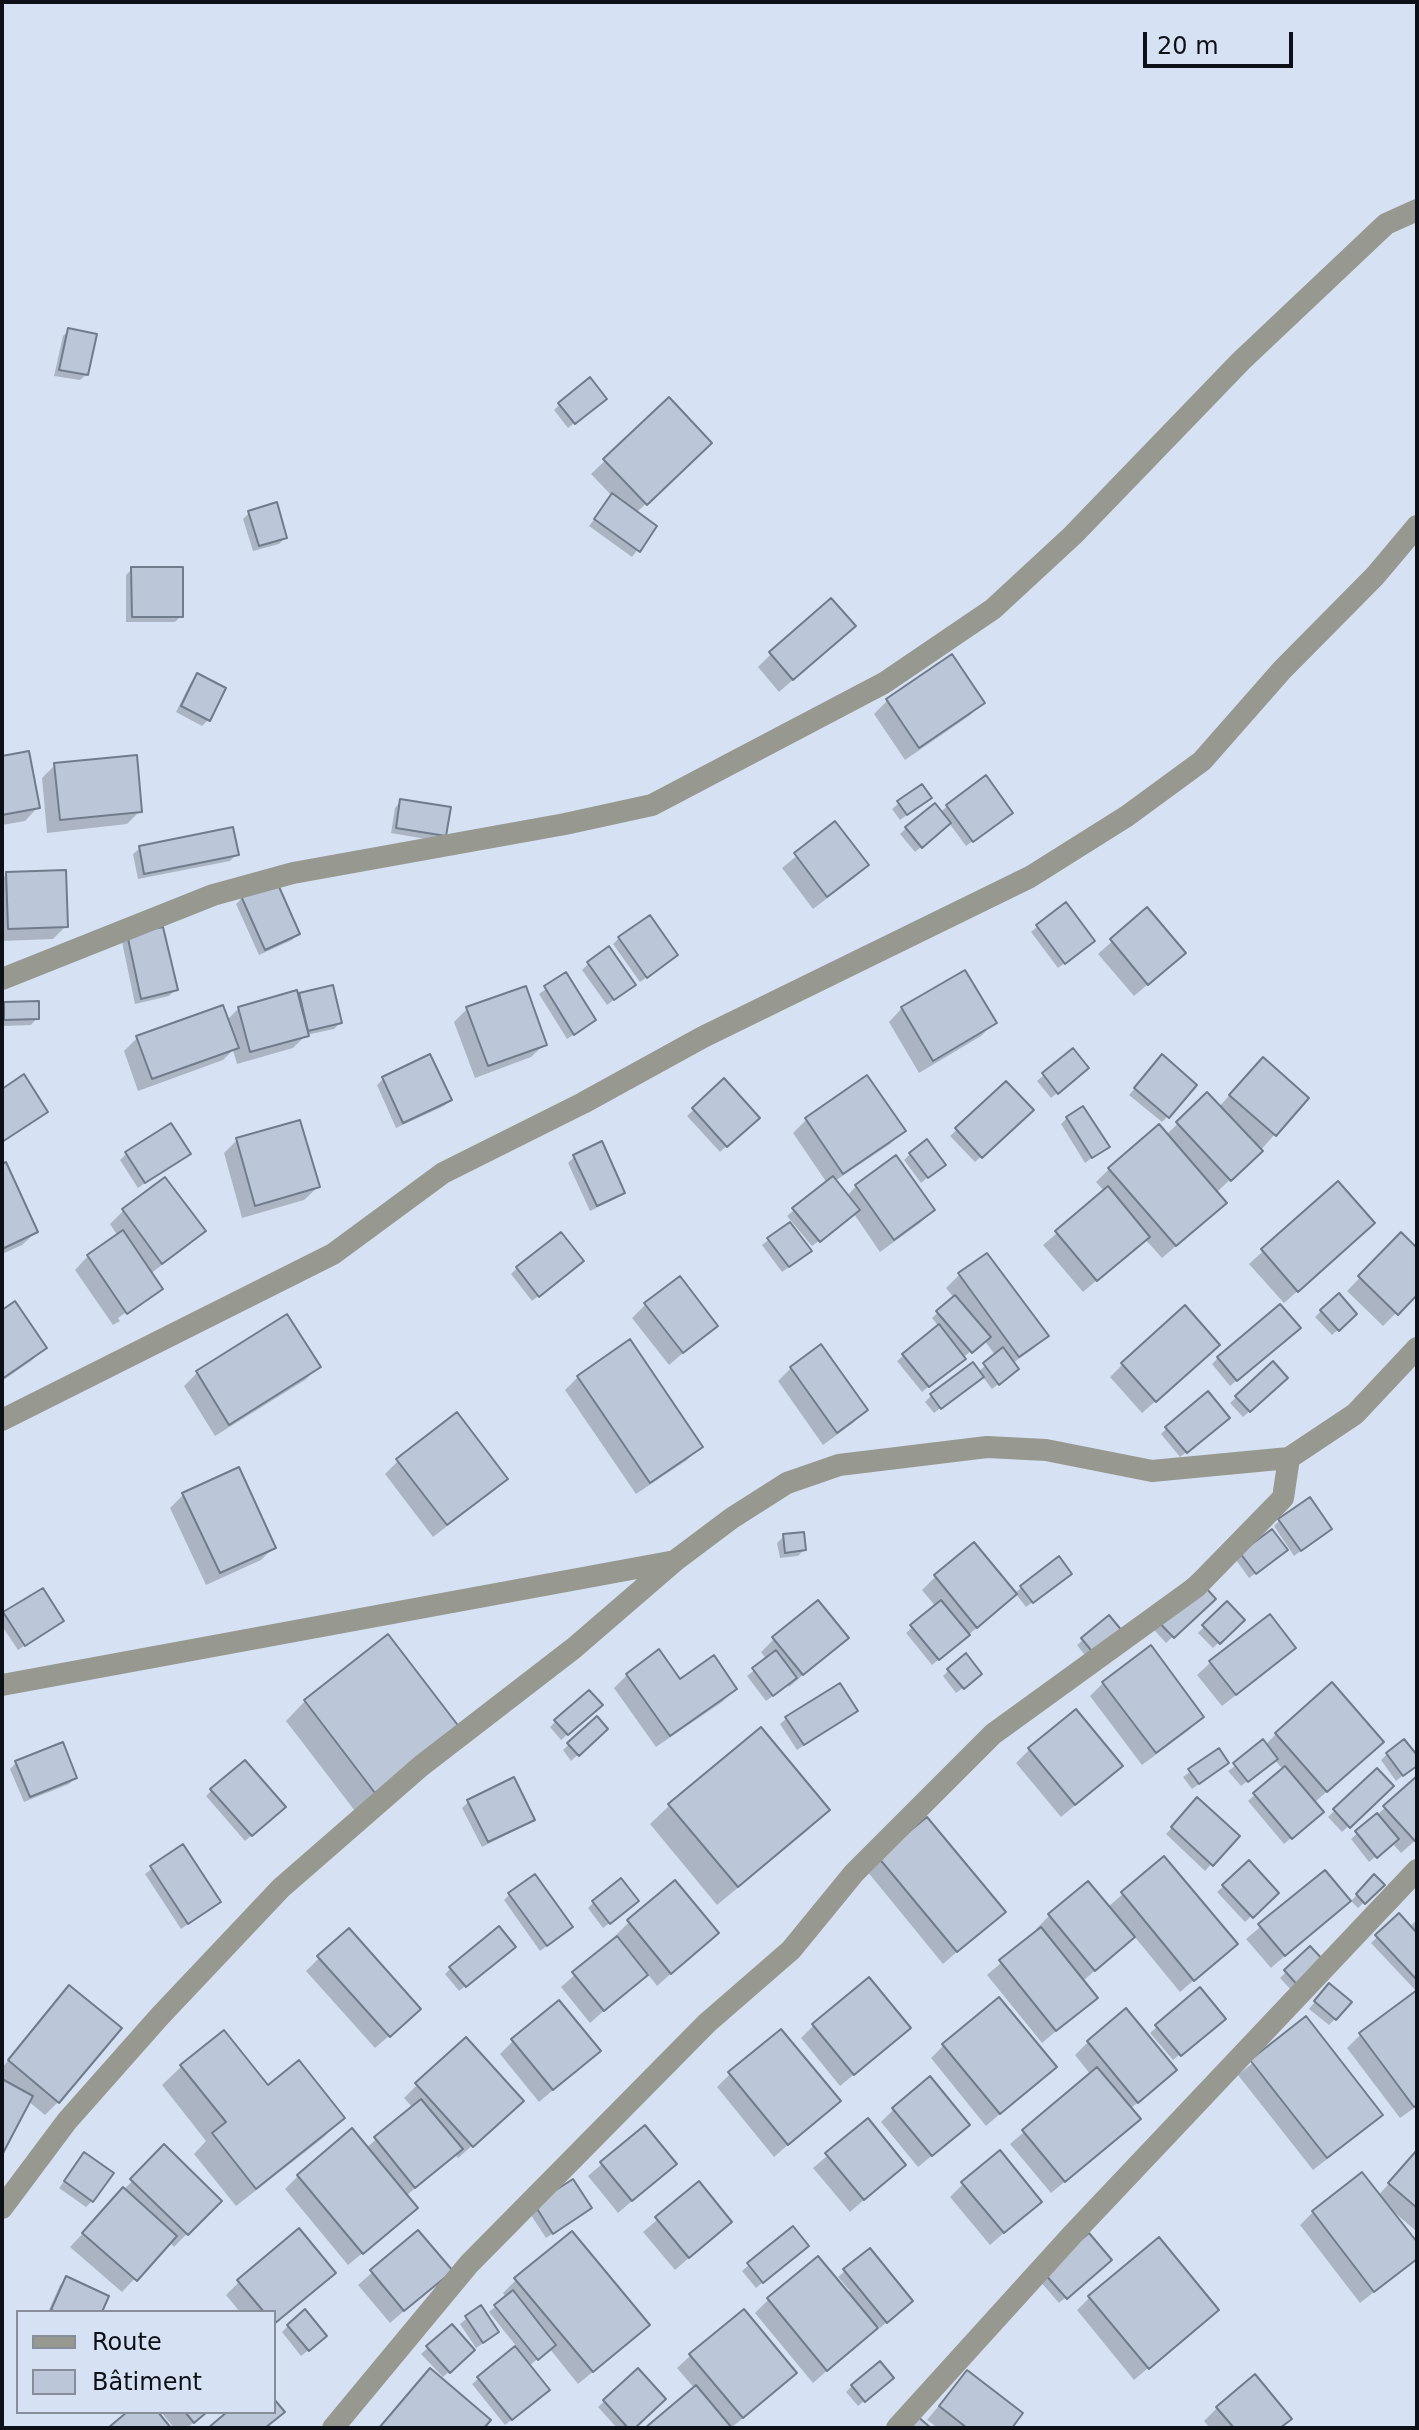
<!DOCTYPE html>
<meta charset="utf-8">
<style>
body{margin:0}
#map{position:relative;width:1419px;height:2430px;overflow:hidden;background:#d6e2f4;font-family:"DejaVu Sans",sans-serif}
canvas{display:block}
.frame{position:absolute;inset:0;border:4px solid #0d1117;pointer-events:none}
.legend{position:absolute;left:16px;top:2310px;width:260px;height:104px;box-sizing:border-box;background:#d6e2f4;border:2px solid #868e9c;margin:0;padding:10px 14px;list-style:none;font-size:24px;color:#0d1117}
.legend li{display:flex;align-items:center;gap:16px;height:40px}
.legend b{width:40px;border:2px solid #868e9c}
.scale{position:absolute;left:1143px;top:32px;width:150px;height:36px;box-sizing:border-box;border:4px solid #0d1117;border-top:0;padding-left:10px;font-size:24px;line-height:28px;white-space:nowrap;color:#0d1117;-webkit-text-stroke:6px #d6e2f4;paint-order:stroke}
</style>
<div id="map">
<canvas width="1419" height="2430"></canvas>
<div class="frame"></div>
<ul class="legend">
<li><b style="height:10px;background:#979990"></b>Route</li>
<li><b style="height:22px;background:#bbc7d9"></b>Bâtiment</li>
</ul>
<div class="scale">20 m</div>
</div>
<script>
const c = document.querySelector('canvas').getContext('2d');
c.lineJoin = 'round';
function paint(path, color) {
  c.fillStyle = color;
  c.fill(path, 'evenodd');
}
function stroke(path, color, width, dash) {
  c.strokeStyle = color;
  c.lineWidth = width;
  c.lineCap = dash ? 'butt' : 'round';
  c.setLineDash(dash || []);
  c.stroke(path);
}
paint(new Path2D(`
 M69,330L87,374L80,380L54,376L63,336Z
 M669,400L697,456L636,513L655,526L632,557L589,526L612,496L591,474Z
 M560,404H599L568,428L554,410Z
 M249,513L285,538L279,544L253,551L243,519Z
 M132,569L181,616L175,622H126V575Z
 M840,639L779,692L758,667L771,654Z
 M197,676L208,720L202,726L176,712L191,682Z
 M887,701L982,703L969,716L905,760L874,714Z
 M2,758L38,807L25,821L2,825Z
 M55,765L140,811L127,824L47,833L42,778Z
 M930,798L900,820L892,809L899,803Z
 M401,801L444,835L438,841L391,833L395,808Z
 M947,806L1004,818L966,846L949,823L915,852L900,834L906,828L940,813Z
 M835,824L867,865L854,878L813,909L782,868Z
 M140,848L236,855L230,861L138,879L133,854Z
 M7,874L66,926L53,939L2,941V878Z
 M242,898L298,934L292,940L259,955L236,904Z
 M1147,910L1170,966L1134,996L1098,954Z
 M1038,926L1087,947L1058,968L1031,932Z
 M128,936L175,990L169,996L135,1004L122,942Z
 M619,938L670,961L640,982L613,944Z
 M588,964L627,990L607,1005L582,970Z
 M566,975L587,1026L567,1039L539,994Z
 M300,995L340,1023L334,1029L306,1035L293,1048L237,1064L233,1050L223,1060L138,1091L124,1051L137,1038L227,1020L239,1008L297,998Z
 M5,1004L37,1018L31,1025L2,1026V1006Z
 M902,1008L994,1023L981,1036L919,1073L889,1022Z
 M467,1009L545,1044L531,1057L475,1078L454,1022Z
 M1072,1051L1080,1074L1051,1098L1037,1081Z
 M1156,1063L1168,1116L1162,1122L1129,1095Z
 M1250,1072L1307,1098L1260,1151L1216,1193L1211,1216L1162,1258L1145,1239L1083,1292L1043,1245L1105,1192L1096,1182L1109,1169L1166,1135L1207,1095L1219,1107Z
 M867,1078L903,1131L890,1144L835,1181L847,1196L856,1186L933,1210L920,1223L880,1252L854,1214L812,1246L787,1216L827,1183L793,1133L806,1120Z
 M383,1079L450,1100L444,1106L396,1128L377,1085Z
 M724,1081L751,1124L720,1152L687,1116Z
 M1006,1084L1031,1110L975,1162L950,1136Z
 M1067,1118L1107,1146L1085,1163L1061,1124Z
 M237,1140L318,1187L304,1200L242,1218L224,1153Z
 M127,1153H189L138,1188L120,1160Z
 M910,1154L937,1170L921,1183L904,1160Z
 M574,1157L623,1192L617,1198L590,1211L568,1163Z
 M2,1166L36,1232L22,1245L2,1254Z
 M165,1180L203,1230L190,1244L150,1274L160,1289L148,1301V1296L118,1318L120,1321L113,1325L75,1270L88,1256L118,1236L110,1224L123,1211Z
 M1338,1183L1360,1236L1284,1303L1249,1264Z
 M789,1224L803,1257L782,1272L762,1245Z
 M1401,1235L1417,1250V1292L1383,1326L1347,1291Z
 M987,1255L1046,1336L1033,1349L1013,1363L1011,1374L992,1389L982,1376L934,1413L925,1402L931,1396L978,1372L996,1356L984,1340L922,1392L897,1361L939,1327L932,1318L954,1298L946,1288L959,1275Z
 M575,1267L532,1301L511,1274L517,1268Z
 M679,1279L715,1326L669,1365L632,1318L645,1305Z
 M1321,1311L1355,1314L1332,1335L1315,1317Z
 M2,1312L44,1348L31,1361L2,1381Z
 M287,1317L319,1367L305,1380L215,1436L184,1386L197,1373Z
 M1292,1334L1230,1386L1212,1364L1218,1358Z
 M630,1342L700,1447L687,1460L636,1494L565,1390L578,1377Z
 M1205,1358L1142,1413L1110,1377L1123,1364Z
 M1273,1363L1280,1384L1243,1417L1230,1403Z
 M791,1368L866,1410L853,1423L823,1445L778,1381Z
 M1222,1424L1180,1457L1161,1434L1167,1428Z
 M398,1461L505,1478L492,1492L433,1537L385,1474Z
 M183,1495L274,1547L261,1560L206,1585L170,1508Z
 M1280,1520L1330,1529L1294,1556L1274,1526Z
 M784,1536L804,1550L798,1556L780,1558L777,1543Z
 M1242,1554L1279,1556L1249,1578L1236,1560Z
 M935,1577L1002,1607L932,1665L906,1633L936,1607L922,1590Z
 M1063,1580L1026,1607L1015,1593L1022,1587Z
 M1213,1599L1166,1643L1147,1622Z
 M1227,1604L1242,1620L1213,1648L1198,1633Z
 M4,1614L61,1621L18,1650L2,1626V1616Z
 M1109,1618L1088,1659L1077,1645Z
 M388,1637L438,1747L355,1811L286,1721L305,1701Z
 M846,1638L789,1687L788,1685L766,1701L747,1676L767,1660L761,1652L774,1639Z
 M1293,1648L1280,1661L1222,1706L1197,1675L1211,1662Z
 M949,1670L974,1680L956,1693L943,1676Z
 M627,1675L679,1682L735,1689L722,1702L656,1747L614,1688Z
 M1103,1683L1202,1716L1189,1730L1142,1765L1090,1696Z
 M594,1711L561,1740L550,1727L556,1721Z
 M856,1711L797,1750L780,1724L787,1718Z
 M596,1719L606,1729L571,1761L563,1750Z
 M1276,1734L1368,1755L1314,1803L1315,1818L1284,1844L1248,1801L1283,1770L1275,1760L1241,1786L1228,1771L1265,1745Z
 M1029,1750L1107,1779L1061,1817L1016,1763Z
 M1218,1751L1220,1769L1192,1789L1183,1777Z
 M1387,1754L1417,1757V1764L1396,1781L1381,1760Z
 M16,1763L75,1778L69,1784L24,1802L10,1769Z
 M1376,1771L1391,1786L1342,1832L1328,1817Z
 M1417,1778V1839L1401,1853L1392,1843L1369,1862L1351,1839Z
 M212,1790L278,1813L245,1841L206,1796Z
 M1198,1800L1237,1836L1205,1871L1166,1834Z
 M468,1802L532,1819L526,1825L482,1847L462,1808Z
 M670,1805L827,1810L808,1830L717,1905L650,1824Z
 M182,1847L219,1902L181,1929L145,1874Z
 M880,1858L1003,1912L943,1964L867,1871Z
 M1164,1858L1236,1944L1180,1992L1134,1936L1082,1982L1095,1998L1042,2043L987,1975L1038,1931L1036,1929L1049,1916L1088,1883L1108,1907Z
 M1249,1863L1276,1893L1245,1922L1217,1892Z
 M1325,1872L1348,1901L1271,1968L1246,1939Z
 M1374,1877L1382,1885L1358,1908L1351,1901Z
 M510,1894L564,1933L540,1951L504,1900Z
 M594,1902L630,1907L603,1928L588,1908Z
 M1399,1916L1409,1928L1417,1919V2106L1400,2118L1347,2048L1360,2035L1417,1992L1371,1943Z
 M629,1922L717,1933L657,1986L647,1973L590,2023L561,1987L618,1937L616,1935Z
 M1310,1948L1294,1993L1280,1978Z
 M507,1953L459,1991L445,1974L451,1968Z
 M319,1958L405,2022L375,2048L306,1971Z
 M1199,1990L1217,2025L1173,2060L1150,2033Z
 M1323,1992L1335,2019L1329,2025L1309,2009Z
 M56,2001L58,2102L45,2115L28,2101L2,2151V2068Z
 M1306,2019L1380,2115L1367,2128L1313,2170L1238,2075Z
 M814,2025L896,2040L840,2086L801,2038Z
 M513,2041L599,2051L539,2102L500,2054Z
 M1088,2042L1161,2083L1130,2109L1125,2132L1051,2193L1010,2144L1091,2075L1075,2055Z
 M944,2045L1054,2067L986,2126L931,2058Z
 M182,2066L268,2088L342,2118L323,2138L236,2206L194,2154L206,2141L162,2085Z
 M730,2074L838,2101L774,2157L717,2087Z
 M417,2085L508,2114L458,2158L455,2154L406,2196L403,2220L348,2265L285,2189L298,2176L366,2148L413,2108L404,2098Z
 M894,2109L954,2138L918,2167L881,2122Z
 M868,2121L904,2165L850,2212L813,2168Z
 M644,2128L675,2164L618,2213L588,2176Z
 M164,2147L219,2201L174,2247L169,2242L122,2292L70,2247Z
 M1417,2151V2232L1393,2211L1417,2246V2258L1360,2303L1300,2225L1313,2212L1378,2196Z
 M84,2155L92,2201L86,2207L59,2188Z
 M699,2184L730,2222L675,2270L643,2232Z
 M963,2184L1039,2202L990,2245L950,2197Z
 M535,2206L583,2214L546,2238L529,2212Z
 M792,2228L800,2252L756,2288L742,2271Z
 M418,2232L450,2271L390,2323L358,2285Z
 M1103,2266L1059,2303L1039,2280Z
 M845,2271L904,2307L880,2328L878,2326L813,2383L755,2313L768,2300L847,2294L850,2291L838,2277Z
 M333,2273L274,2324V2312H240L226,2295L239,2282Z
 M66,2279L99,2312H48L60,2285Z
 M516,2280L634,2338L578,2384L550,2349L529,2366L542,2395L505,2425L472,2384L517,2347L489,2312L506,2297L503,2293Z
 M1090,2297L1216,2310L1134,2380L1077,2310Z
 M481,2307L491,2338L476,2348L460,2324Z
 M288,2326L319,2342L301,2356L282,2332Z
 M452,2326L473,2350L443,2377L421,2354Z
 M691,2355L782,2386L731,2428H648L695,2389L677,2368Z
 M638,2371L632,2428H617L598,2407Z
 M967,2372L1009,2428H938L927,2420Z
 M885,2384L858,2406L846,2392L852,2386Z
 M1217,2408L1280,2428H1210L1204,2421Z
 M161,2412H207L187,2428H174Z`), '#0003');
const building = new Path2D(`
 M68,328L97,334L88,375L59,370Z
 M590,377L607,399L575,424L558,403Z
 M669,397L712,443L647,505L603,459Z
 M612,493L657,526L640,552L594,519Z
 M277,502L287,538L259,546L248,511Z
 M131,567H183V617H132Z
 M831,598L856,626L793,680L769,652Z
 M952,654L985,703L919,748L886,699Z
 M197,673L226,688L210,721L181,706Z
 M29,751L40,808L2,815V756Z
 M137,755L142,812L60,820L54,763Z
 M986,775L1013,813L973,842L946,805Z
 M922,784L932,798L907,815L897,801Z
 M400,799L451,807L446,836L396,828Z
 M935,803L951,823L922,848L905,827Z
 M835,821L869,865L827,897L794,853Z
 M233,827L239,855L144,874L139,846Z
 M66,870L68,927L8,929L6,872Z
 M276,880L300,934L265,950L241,896Z
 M1066,902L1095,941L1065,964L1036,925Z
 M1147,907L1186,953L1148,985L1110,939Z
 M650,915L678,955L647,978L618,937Z
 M163,927L178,990L141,999L127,934Z
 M609,946L636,985L614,1000L587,962Z
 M965,970L997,1023L933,1061L901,1007Z
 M566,972L596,1020L574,1035L544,986Z
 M333,985L342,1023L308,1031L299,993Z
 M526,986L547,1045L488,1066L466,1007Z
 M297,990L309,1036L250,1052L238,1007Z
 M39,1001V1019L4,1020V1002Z
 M223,1005L239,1048L152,1079L136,1036Z
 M1073,1048L1089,1068L1058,1094L1042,1073Z
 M430,1054L452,1100L403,1123L382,1077Z
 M1162,1054L1197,1085L1169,1118L1134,1088Z
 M1263,1057L1309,1098L1276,1136L1229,1095Z
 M24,1074L48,1112L2,1142V1089Z
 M867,1075L906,1131L843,1174L805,1118Z
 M724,1078L760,1118L727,1147L692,1108Z
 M1006,1081L1034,1110L982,1158L955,1128Z
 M1207,1092L1263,1151L1231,1181L1176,1122Z
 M1083,1106L1110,1147L1092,1158L1066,1117Z
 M300,1120L320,1187L255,1206L236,1138Z
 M171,1123L191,1154L145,1183L125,1152Z
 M1159,1124L1227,1203L1176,1246L1108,1168Z
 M927,1139L946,1165L928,1178L909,1153Z
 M602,1141L625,1193L597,1206L573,1155Z
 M896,1155L935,1210L894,1240L855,1185Z
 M6,1162L38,1232L2,1249V1164Z
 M833,1176L860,1210L820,1242L792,1208Z
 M165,1177L206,1231L162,1264L122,1209Z
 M1338,1181L1375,1223L1298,1292L1261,1249Z
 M1108,1186L1150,1237L1097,1281L1055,1231Z
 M790,1222L812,1251L789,1267L767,1238Z
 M123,1230L163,1289L127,1314L87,1255Z
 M561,1232L584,1261L539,1297L516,1267Z
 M1401,1232L1417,1248V1295L1398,1315L1358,1276Z
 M987,1253L1049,1336L1019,1357L958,1273Z
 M680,1276L718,1326L683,1353L644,1303Z
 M1339,1293L1357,1314L1339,1331L1320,1310Z
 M955,1295L991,1337L972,1353L936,1311Z
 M15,1301L47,1348L2,1379V1310Z
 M1280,1304L1301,1328L1237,1381L1217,1357Z
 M1185,1305L1220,1345L1156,1402L1121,1363Z
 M287,1314L321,1367L229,1425L196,1371Z
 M939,1324L966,1359L929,1387L902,1354Z
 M630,1339L703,1447L650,1483L577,1376Z
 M821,1344L868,1410L837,1433L790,1367Z
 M1003,1347L1019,1369L999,1385L983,1363Z
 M1273,1361L1288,1378L1250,1412L1235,1396Z
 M973,1362L984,1377L941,1409L930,1394Z
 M1208,1391L1230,1418L1187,1453L1165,1427Z
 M457,1412L508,1479L447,1525L396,1459Z
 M239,1467L276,1548L220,1573L182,1493Z
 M1310,1497L1332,1529L1301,1551L1278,1519Z
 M1272,1529L1288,1550L1256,1574L1240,1553Z
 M804,1532L806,1550L785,1553L783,1534Z
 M974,1542L1017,1594L977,1628L934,1575Z
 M1059,1556L1072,1574L1033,1603L1020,1586Z
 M1194,1575L1216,1599L1174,1638L1151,1614Z
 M43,1588L64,1621L25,1646L3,1612Z
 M818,1600L849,1638L803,1675L772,1637Z
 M941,1600L970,1635L939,1660L910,1625Z
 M1227,1601L1245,1620L1220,1644L1202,1625Z
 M1270,1614L1296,1648L1236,1695L1209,1661Z
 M1109,1615L1123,1632L1095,1655L1081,1638Z
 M388,1634L460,1728L375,1793L304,1700Z
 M1151,1645L1204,1717L1156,1753L1102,1682Z
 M659,1649L680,1679L714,1655L737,1689L670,1736L626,1674Z
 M776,1650L797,1678L773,1696L752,1668Z
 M966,1653L982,1674L964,1689L947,1669Z
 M1332,1682L1384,1742L1327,1792L1275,1733Z
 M840,1683L858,1711L804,1745L785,1717Z
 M589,1690L603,1705L568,1735L554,1720Z
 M1076,1709L1123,1766L1075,1805L1028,1748Z
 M597,1716L608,1729L579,1756L567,1743Z
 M761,1727L830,1810L738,1887L668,1804Z
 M1263,1739L1278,1759L1248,1782L1233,1763Z
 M1404,1739L1417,1755V1766L1403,1776L1386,1753Z
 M63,1742L77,1778L30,1797L15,1761Z
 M1219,1748L1229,1763L1199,1784L1188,1769Z
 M245,1760L286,1807L252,1836L210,1789Z
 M1285,1766L1324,1812L1292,1839L1253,1793Z
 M1377,1768L1394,1786L1350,1828L1333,1809Z
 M1417,1776V1840L1415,1841L1383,1806Z
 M514,1777L535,1820L488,1842L467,1800Z
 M1197,1797L1240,1836L1213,1866L1171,1827Z
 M1377,1813L1399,1839L1377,1858L1355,1831Z
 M927,1817L1006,1912L957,1952L878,1857Z
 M183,1844L221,1902L188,1924L150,1866Z
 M1164,1856L1238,1944L1194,1981L1121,1892Z
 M1249,1860L1279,1893L1253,1918L1222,1885Z
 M1325,1870L1351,1901L1285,1956L1258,1924Z
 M535,1874L573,1927L547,1946L508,1893Z
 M1374,1874L1385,1885L1365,1904L1356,1894Z
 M621,1878L639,1901L610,1924L592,1901Z
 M675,1880L719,1933L671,1974L627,1920Z
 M1088,1881L1135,1937L1095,1971L1048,1914Z
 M1399,1913L1417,1933V1980L1375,1935Z
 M499,1926L516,1947L466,1987L449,1967Z
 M1041,1927L1098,1998L1056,2031L999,1960Z
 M349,1928L421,2009L390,2037L317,1956Z
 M617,1936L648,1975L604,2011L572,1972Z
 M1310,1946L1327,1964L1301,1989L1284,1970Z
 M869,1977L911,2028L854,2075L812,2024Z
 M1329,1983L1352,2002L1336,2020L1314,2001Z
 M69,1985L122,2028L59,2103L8,2060Z
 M1200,1987L1226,2019L1181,2056L1155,2025Z
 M1417,1990V2105L1414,2107L1359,2033Z
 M999,1997L1057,2067L1000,2114L942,2044Z
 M559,2000L601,2051L553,2090L511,2039Z
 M1126,2008L1177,2070L1138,2103L1087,2041Z
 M1306,2016L1383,2115L1327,2158L1250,2060Z
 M781,2029L841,2101L788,2145L728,2072Z
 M224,2030L268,2085L299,2060L345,2118L256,2189L212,2133L226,2122L180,2065Z
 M466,2037L524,2101L473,2147L415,2083Z
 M1097,2067L1141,2119L1065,2182L1022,2130Z
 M930,2076L970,2125L932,2156L892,2108Z
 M2,2079L33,2096L2,2155Z
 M421,2099L463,2149L415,2188L374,2137Z
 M868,2118L906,2165L864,2200L825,2153Z
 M645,2125L677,2164L632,2201L600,2162Z
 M352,2128L418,2208L363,2254L297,2175Z
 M164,2144L222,2201L188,2235L130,2179Z
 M1000,2150L1042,2202L1004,2233L961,2182Z
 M1417,2150V2208L1388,2183Z
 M84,2152L114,2173L93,2202L64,2181Z
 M1362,2172L1417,2242V2259L1374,2292L1312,2211Z
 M573,2179L592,2208L553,2234L534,2204Z
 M699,2181L732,2222L689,2258L655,2217Z
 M123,2187L177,2236L137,2281L82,2233Z
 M793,2226L809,2246L763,2283L747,2263Z
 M299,2228L336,2273L274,2324V2312H264L237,2280Z
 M418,2230L453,2271L404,2311L370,2270Z
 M572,2231L650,2325L593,2372L514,2278Z
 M1089,2233L1112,2260L1067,2299L1043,2272Z
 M1159,2237L1219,2310L1149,2369L1088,2296Z
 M870,2248L913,2301L887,2323L843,2269Z
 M818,2256L878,2328L827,2371L767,2298Z
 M66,2276L109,2296L102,2312H57L51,2310Z
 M513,2290L556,2345L538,2360L494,2305Z
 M481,2305L499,2332L483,2343L465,2316Z
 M305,2309L327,2336L309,2351L287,2325Z
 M744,2309L797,2373L743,2418L689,2354Z
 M452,2324L475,2350L450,2373L426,2346Z
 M515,2346L550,2390L512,2420L477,2377Z
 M880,2361L894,2378L865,2402L851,2385Z
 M430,2368L491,2420L484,2428H379Z
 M638,2368L666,2399L635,2428H628L603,2400Z
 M967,2370L1023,2413L1012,2428H967L939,2406Z
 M1255,2374L1292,2419L1280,2428H1234L1216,2407Z
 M696,2385L732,2428H645Z
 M274,2399L285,2412L265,2428H208L227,2412H274Z
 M127,2412H158L171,2428H108Z
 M185,2412H207L194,2423Z
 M917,2416L931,2428H906Z`);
paint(building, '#bbc7d9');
stroke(building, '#707b8b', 2);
stroke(new Path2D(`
 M2,979L213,895L293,873L565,824L652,805L884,683L993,609L1073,535L1241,361L1386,224L1417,210
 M2,1420L333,1254L443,1173L583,1103L703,1037L1030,877L1127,816L1202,761L1282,670L1375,576L1417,526
 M2,1685L675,1561
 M2,2208L67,2121L160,2016L281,1888L421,1766L574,1648L676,1560L732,1518L787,1483L839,1465L987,1447L1046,1450L1152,1471L1289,1458
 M333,2428L469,2264L707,2023L791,1950L854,1873L993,1734L1196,1587L1283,1498L1289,1458L1355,1414L1417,1348
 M897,2428L1072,2235L1417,1870`), '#979990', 22);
</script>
